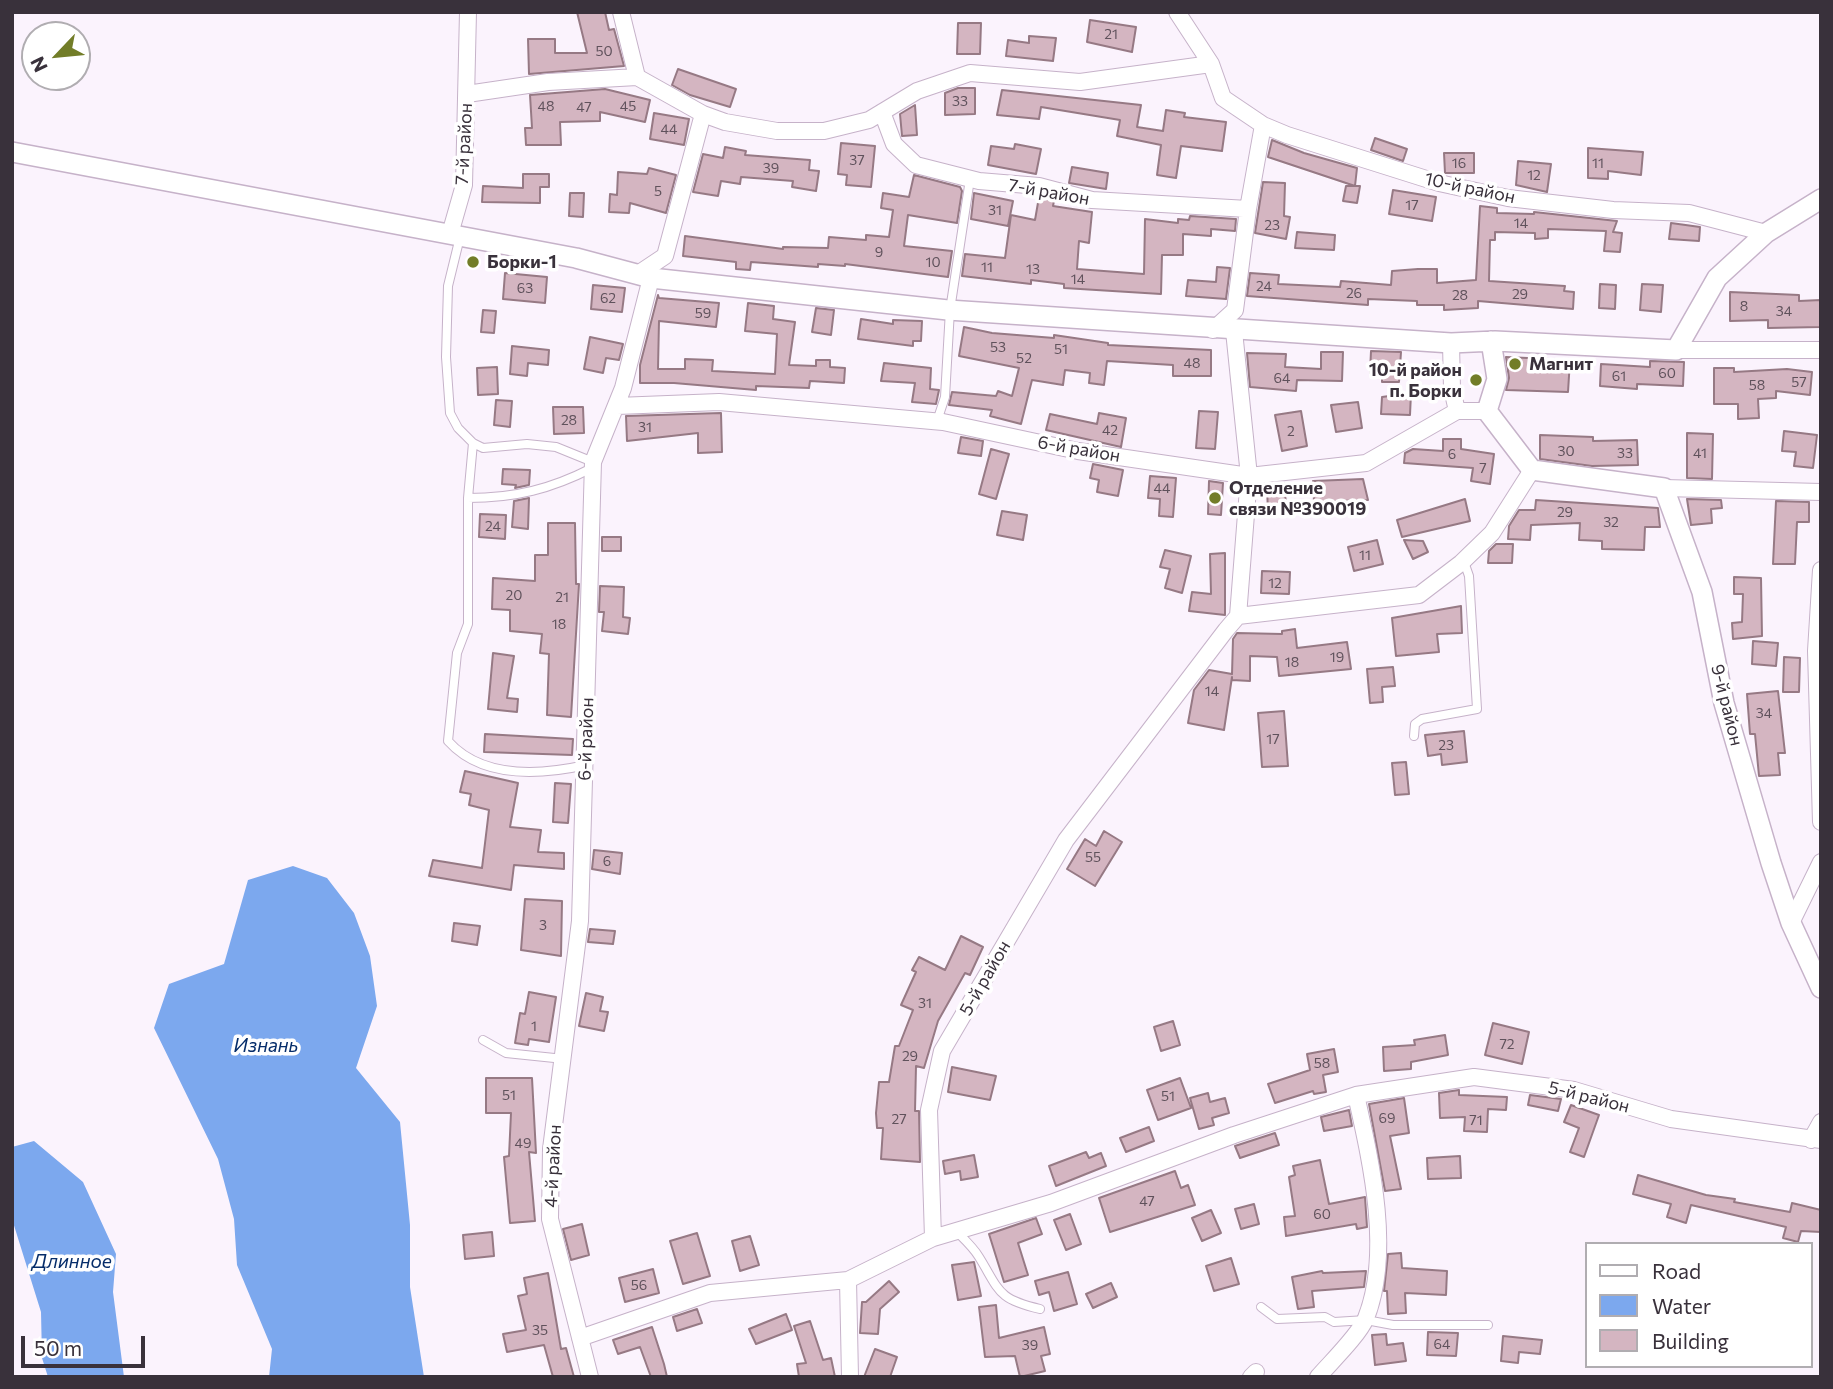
<!DOCTYPE html>
<meta charset="utf-8">
<style>
body{margin:0}
#map{position:relative;width:1833px;height:1389px;overflow:hidden;background:#fbf3fd;font-family:Commissioner,sans-serif}
canvas{display:block}
.frame{position:absolute;inset:0;border:14px solid #39313b;pointer-events:none}
.legend{position:absolute;left:1585px;top:1242px;width:228px;height:126px;box-sizing:border-box;background:#fff;border:2px solid #b0adb1;margin:0;padding:9px 12px;list-style:none;font-size:21px;color:#39313b}
.legend li{display:flex;align-items:center;gap:14px;height:35px}
.legend b{width:35px;border:2px solid #b0adb1}
.north{position:absolute;left:21px;top:21px;width:70px;height:70px;box-sizing:border-box;background:#fff;border:2px solid #b0adb1;border-radius:50%;rotate:244deg;font-size:19px;font-weight:700;line-height:28px;text-align:center;color:#39313b}
.north::after{content:'';display:block;margin:auto;width:24px;height:32px;background:#727d28;clip-path:polygon(50% 0,100% 100%,50% 72%,0 100%)}
.scale{position:absolute;left:21px;top:1336px;width:124px;height:32px;box-sizing:border-box;border:4px solid #39313b;border-top:0;padding-left:9px;font-size:21px;line-height:24px;white-space:nowrap;color:#39313b;-webkit-text-stroke:5px #fff;paint-order:stroke}
</style>
<div id="map">
<canvas width="1833" height="1389"></canvas>
<div class="frame"></div>
<ul class="legend">
<li><b style="height:9px;background:#fff"></b>Road</li>
<li><b style="height:19px;background:#7ca8ee"></b>Water</li>
<li><b style="height:19px;background:#d4b5c1"></b>Building</li>
</ul>
<div class="north">N</div>
<div class="scale">50 m</div>
</div>
<script>
const c = document.querySelector('canvas').getContext('2d');
c.lineJoin = 'round';
function paint(path, color) {
  c.fillStyle = color;
  c.fill(path, 'evenodd');
}
function stroke(path, color, width, dash) {
  c.strokeStyle = color;
  c.lineWidth = width;
  c.lineCap = dash ? 'butt' : 'round';
  c.setLineDash(dash || []);
  c.stroke(path);
}
function label(font, color, halo, rows, align = 'center') {
  c.font = font + ' Commissioner,sans-serif';
  c.lineWidth = 7;
  c.setLineDash([]);
  c.textBaseline = 'middle';
  c.strokeStyle = halo;
  c.fillStyle = color;
  for (const [text, x, y, turn = 0] of rows) {
    c.save();
    c.translate(x, y);
    c.rotate((+turn || 0) * Math.PI / 180);
    c.textAlign = isNaN(turn) ? turn : align;
    if (halo) c.strokeText(text, 0, 0);
    c.fillText(text, 0, 0);
    c.restore();
  }
}
paint(new Path2D(`
 M293,866L327,878L354,913L370,956L377,1006L356,1068L400,1122L410,1225V1287L424,1377H269L272,1349L237,1265L234,1219L218,1159L154,1028L169,984L224,964L248,880Z
 M34,1141L83,1182L116,1254L113,1292L124,1377H48L42,1358L41,1312L12,1219V1147Z`), '#7ca8ee');
const building = new Path2D(`
 M577,12H605L609,30L614,29L624,66L529,74L528,39H555V53H587Z
 M1090,20L1136,27L1132,52L1087,42Z
 M958,23H981L980,54H957Z
 M1029,36L1056,38L1053,61L1006,56L1008,40L1029,43Z
 M678,69L736,89L730,107L690,95L672,85Z
 M958,88H975V114L945,115V93Z
 M605,89L650,100L645,122L600,112V121L560,122L561,145H526L525,128H532L530,95Z
 M1002,90L1141,105L1137,127L1163,131L1166,110L1185,113L1184,117L1226,122L1222,151L1181,146L1176,178L1157,175L1161,145L1117,136L1120,120L1041,107L1039,119L997,115Z
 M915,105L917,135L902,136L900,114Z
 M654,113L689,119L684,145L650,139Z
 M1375,138L1407,149L1403,161L1371,150Z
 M1272,140L1304,153L1357,168L1355,186L1268,157Z
 M841,143L875,146L871,187L846,185L847,175L838,174Z
 M1015,144L1041,149L1036,174L988,165L991,146L1014,149Z
 M725,147L746,151L745,155L810,160L809,170L819,171L816,191L792,187L793,181L741,177L740,184L721,181L718,196L693,192L703,154L723,158Z
 M1588,148L1643,152L1641,175L1608,171V179L1588,178Z
 M1444,153H1474V173H1445Z
 M1518,161L1551,164L1547,192L1516,185Z
 M1072,167L1108,173L1106,189L1069,183Z
 M649,168L676,175L666,213L630,203L629,213L609,212L610,194L617,195L618,172L647,174Z
 M523,174H549V187H540V203L482,202L483,186L523,188Z
 M914,175L960,187L962,191L957,223L908,215L904,246L952,251L948,277L845,264V266L818,264V267L751,262L750,270L736,269V262L683,256L685,236L783,249V247L828,248L829,237L866,240V235L889,237L893,210L881,208L883,193L909,197Z
 M1263,182L1285,183L1284,216L1290,217L1286,239L1255,233Z
 M1346,186H1360L1357,203L1343,201Z
 M1393,190L1436,197L1432,221L1389,214Z
 M570,193H584L583,217L569,216Z
 M974,193L1013,201L1008,226L971,219Z
 M1039,197L1054,201L1053,206L1092,212L1089,243L1079,241L1077,269L1144,274L1145,219L1178,223V219L1189,220L1190,216L1236,219L1235,231L1211,229V236L1183,234V255H1162L1161,294L1064,288V284L1031,280V284L962,276L965,254L1005,258L1011,215L1035,220Z
 M1480,206L1497,208V213L1534,214V212L1617,221L1613,232L1622,233L1620,252L1604,251L1606,231L1548,229V238L1535,239V233L1495,232V240H1490L1489,281L1565,286L1564,291L1574,292L1573,309L1478,301V308L1444,310V305H1417V301L1368,299V305L1247,296L1250,273L1279,275L1278,284L1340,287L1341,281L1391,285L1392,271L1418,269H1437V283L1476,280Z
 M1671,223L1700,227L1699,241L1669,239Z
 M1297,232L1335,235L1334,250L1295,248Z
 M1217,267L1230,268L1226,299L1186,296L1188,280L1216,282Z
 M505,273L547,277L545,303L503,299Z
 M1600,284L1616,285L1615,309L1599,308Z
 M1642,284L1663,285L1661,312L1640,310Z
 M593,285L625,288L622,312L591,309Z
 M1730,292L1799,295V301L1821,300V327L1768,328V320L1730,321Z
 M658,295L659,298L719,303L716,327L659,321L658,369H685V359L713,360L712,371L775,374L777,334L745,331L748,303L774,306L773,319L795,322L789,365L816,366V360H830V367L845,368L844,383L810,381L809,388L756,386V390L674,383H640V365Z
 M816,308L834,310L831,335L812,332Z
 M483,310L496,311L494,333L481,332Z
 M861,319L893,324V320L922,321L921,341H913V346L858,339Z
 M964,327L992,333L1054,338V335L1108,343V345L1211,350V376H1173V365L1107,361L1104,385L1089,383L1090,373L1065,370L1063,385L1032,380L1021,424L990,416L992,410L949,405L952,392L996,396L998,391L1012,396L1019,368L959,356Z
 M590,337L623,344L619,360L606,358L603,373L584,369Z
 M512,346L549,350L548,365L528,363L527,376L510,374Z
 M1371,351L1401,352L1399,382H1382V374L1370,373Z
 M1321,352H1343L1342,381L1297,380L1296,391L1250,387L1247,353L1286,354L1285,367L1321,369Z
 M1506,357L1570,360L1568,392L1506,390L1509,378Z
 M1650,361L1684,362L1683,386L1637,384V389L1600,386L1601,364L1650,367Z
 M884,363L931,368L930,389L939,390L936,404L912,402L915,383L881,381Z
 M497,367L498,394L478,395L477,368Z
 M1714,368H1734V372L1787,369L1812,372L1810,395L1776,391V398L1758,399L1759,418L1738,419V404H1714Z
 M1411,393L1410,415L1381,414L1382,397Z
 M496,400L512,401L510,427L494,425Z
 M1358,402L1362,428L1336,432L1331,405Z
 M553,407H583L584,433L554,434Z
 M1199,411L1218,412L1215,449L1196,448Z
 M1301,411L1307,446L1282,451L1275,415Z
 M721,413L722,452L698,453V433L627,441L626,416Z
 M1099,413L1126,418L1121,447L1046,430L1050,414L1097,424Z
 M1784,431L1817,435L1813,468L1794,466L1796,452L1782,451Z
 M1687,433L1713,434L1712,479L1687,478Z
 M1540,435L1593,437V441L1637,440L1638,465L1592,466L1540,459Z
 M961,437L983,441L981,456L958,453Z
 M1443,439H1461V449L1494,454L1490,484L1471,481L1473,468L1404,463L1405,453L1413,449L1443,451Z
 M991,449L1009,454L996,499L979,494Z
 M1093,464L1123,470L1118,496L1097,492L1099,480L1090,478Z
 M503,469L530,470L529,485L515,488L516,485L502,484Z
 M1150,476L1176,478L1173,517L1159,516L1160,499L1148,498Z
 M1363,479L1368,500L1314,502L1313,481Z
 M1209,481L1223,483L1221,515L1208,514Z
 M1285,483L1286,514L1268,515L1267,485Z
 M529,498L528,529L512,527L514,501Z
 M1465,499L1470,521L1402,537L1397,520Z
 M1687,499L1721,500L1722,508L1711,509L1712,523L1691,525Z
 M1536,500L1658,508L1660,527H1645L1644,550L1602,549V541L1579,540L1580,523L1531,525L1530,540L1508,539L1509,526L1519,510H1535Z
 M1776,501L1809,502V522H1797L1795,564H1773Z
 M1002,511L1027,515L1023,540L997,535Z
 M480,514L506,515L505,539L479,537Z
 M548,523H575L576,584H579L571,717L547,715L549,654L540,653L542,634L510,631V610L492,609L493,578L535,581V555H548Z
 M602,537H621V551H602Z
 M1377,540L1383,564L1354,571L1348,547Z
 M1404,540L1423,541L1428,552L1413,559Z
 M1496,544H1513L1512,563H1488L1489,551Z
 M1165,550L1191,556L1182,593L1165,588L1170,569L1160,567Z
 M1225,553V615L1189,611L1192,592L1211,594L1210,554Z
 M1262,571L1290,572L1289,594L1261,593Z
 M1734,577L1761,578L1762,636L1733,639L1732,623L1742,622L1743,594H1734Z
 M600,586L624,587L623,617L630,618L628,634L602,631L604,612H599Z
 M1461,606L1462,633L1437,634L1439,652L1396,656L1392,618Z
 M1295,629L1297,648L1347,642L1351,669L1279,676L1277,657L1250,656V681L1232,680V677L1224,730L1188,723L1194,690L1209,670L1232,674L1233,639L1237,633L1282,634V631Z
 M1753,641L1778,643L1776,666L1752,664Z
 M493,653L514,656L507,698L518,699L517,712L488,709Z
 M1784,657L1800,658L1799,692H1783Z
 M1393,667L1395,686L1382,687L1383,702L1370,703L1367,669Z
 M1778,691L1785,753H1778L1780,775L1759,776L1755,734H1750L1747,694Z
 M1284,711L1288,766L1262,767L1258,713Z
 M1464,731L1467,762L1442,765L1441,754L1428,756L1425,735Z
 M485,734L573,739L572,755L484,752Z
 M1406,762L1409,794L1395,795L1392,763Z
 M465,771L518,783L510,827L541,830L538,852L564,853V869L514,865L511,890L429,876L433,860L482,868L489,810L469,805L471,794L460,792Z
 M555,783L571,784L568,823L553,822Z
 M1104,831L1122,842L1095,886L1067,869L1085,839L1096,846Z
 M594,850L622,853L620,874L592,869Z
 M525,899L562,901L561,956L521,950Z
 M454,923L480,926L477,945L452,941Z
 M590,929L615,931L613,944L588,942Z
 M961,936L983,947L970,975L965,973L938,1021L924,1068L916,1066L915,1111H919L920,1162L881,1159L883,1128H877L876,1113L879,1082H889L895,1046H899L913,1010L901,1005L916,972L912,970L919,957L945,970Z
 M529,992L556,997L549,1042L529,1039L528,1045L515,1043L520,1013L525,1014Z
 M586,993L603,997L600,1011L608,1012L604,1031L579,1026Z
 M1173,1021L1180,1045L1161,1051L1154,1027Z
 M1493,1023L1529,1032L1522,1064L1485,1055Z
 M1445,1035L1448,1055L1411,1062V1069L1384,1071L1383,1047L1415,1045L1414,1040Z
 M1334,1049L1338,1072L1323,1075L1326,1092L1314,1094L1313,1091L1275,1103L1268,1084L1310,1070L1307,1054Z
 M952,1067L996,1076L990,1100L948,1092Z
 M486,1078H532L536,1153L529,1152L535,1221L510,1223L504,1157L509,1156L511,1113H486Z
 M1180,1078L1191,1108L1158,1120L1147,1090Z
 M1459,1090V1095L1507,1097L1506,1110L1488,1109L1487,1132L1464,1131L1465,1117L1440,1118L1439,1093Z
 M1208,1093L1210,1102L1225,1098L1229,1113L1212,1118L1214,1125L1199,1129L1190,1098Z
 M1530,1095L1561,1099L1558,1111L1528,1105Z
 M1404,1098L1409,1133L1390,1136L1401,1189L1385,1191L1369,1104Z
 M1571,1105L1599,1115L1584,1157L1570,1152L1579,1128L1564,1122Z
 M1349,1110L1352,1126L1324,1131L1321,1117Z
 M1149,1127L1154,1141L1126,1152L1120,1138Z
 M1275,1133L1279,1145L1240,1158L1235,1146Z
 M1086,1152L1089,1158L1101,1153L1106,1166L1056,1186L1049,1166Z
 M974,1155L978,1177L961,1180L960,1171L945,1174L943,1161Z
 M1460,1156L1461,1178L1428,1179L1427,1158Z
 M1320,1160L1329,1204L1365,1197L1367,1227L1357,1229L1356,1224L1286,1236L1284,1217L1295,1216L1289,1177L1295,1175L1293,1166Z
 M1175,1171L1181,1188L1188,1185L1195,1205L1110,1232L1099,1198Z
 M1638,1175L1706,1195L1735,1199L1734,1202L1790,1212L1792,1203L1821,1210V1232L1801,1231L1798,1242L1783,1238L1786,1227L1691,1205L1686,1223L1667,1217L1671,1204L1633,1194Z
 M1254,1204L1259,1224L1241,1229L1235,1209Z
 M1211,1210L1221,1233L1202,1241L1192,1218Z
 M1070,1214L1081,1244L1066,1250L1054,1220Z
 M1036,1218L1042,1234L1018,1243L1028,1275L1004,1282L989,1234Z
 M582,1224L589,1255L571,1260L563,1229Z
 M492,1232L494,1256L465,1259L463,1235Z
 M697,1233L710,1276L683,1284L670,1241Z
 M750,1236L759,1265L740,1271L732,1241Z
 M1401,1253L1402,1268L1447,1271L1446,1295L1405,1293L1406,1313L1388,1314L1387,1291H1384L1388,1254Z
 M1231,1258L1239,1284L1214,1291L1206,1266Z
 M974,1262L981,1296L958,1300L952,1265Z
 M653,1269L659,1293L625,1302L619,1278Z
 M1322,1271L1323,1273L1366,1271L1364,1287L1312,1291L1314,1307L1298,1309L1292,1277Z
 M1068,1272L1077,1304L1054,1311L1049,1292L1039,1295L1035,1281Z
 M548,1273L561,1349L566,1348L574,1377H553L544,1345L507,1352L503,1334L526,1330L518,1296L527,1294L524,1278Z
 M889,1281L899,1292L880,1309L878,1334L860,1333L862,1302H866Z
 M1111,1283L1117,1297L1093,1308L1086,1294Z
 M996,1305L999,1338L1044,1327L1050,1354L1041,1356L1045,1371L1020,1377L1015,1356L985,1357L979,1307Z
 M697,1309L702,1323L677,1331L673,1317Z
 M786,1314L792,1330L756,1344L749,1329Z
 M810,1321L823,1360L831,1358L835,1377H799L797,1364L806,1363L794,1326Z
 M652,1327L664,1364L667,1377H651L640,1347L618,1354L613,1340Z
 M1428,1332L1458,1333L1456,1356L1427,1355Z
 M1386,1334L1387,1345L1403,1343L1406,1361L1375,1365L1372,1335Z
 M1503,1336L1542,1340L1540,1354L1519,1352L1518,1363L1501,1361Z
 M875,1349L897,1357L890,1377H864Z`);
paint(building, '#d4b5c1');
stroke(building, '#967984', 2);
const service = new Path2D(`
 M460,237L448,286L446,357L450,413L458,428L473,443L483,448L527,444L556,447L593,462
 M937,421L945,397L950,310L970,179
 M468,498L473,443
 M1414,736L1415,724L1422,719L1477,709L1469,576L1463,559
 M586,765C541,775 482,779 448,741L457,653L468,624V498C515,498 551,489 592,468
 M483,1040L506,1053L564,1059
 M956,1231C964,1239 973,1247 979,1257C1000,1291 997,1299 1040,1309
 M1261,1307L1277,1319L1325,1317L1334,1322L1366,1320L1393,1325H1488`);
const minor = new Path2D(`
 M621,12L637,77L703,114L665,256L638,274
 M1177,12L1211,64L1223,98L1263,125L1287,135L1439,183L1508,198L1613,210L1689,213L1766,233
 M467,94L548,82L637,77
 M882,112L894,144L916,165L979,181L1039,186L1092,200L1248,209
 M703,114L725,122L777,131H824L869,120L917,91L970,73L1080,82L1211,64
 M450,234L464,185L468,12
 M1213,330L1235,310L1248,209L1263,125
 M1234,331L1249,476L1238,616
 M1451,343L1452,389L1457,411H1487
 M1676,350H1821
 M617,406L719,402L943,422L1078,451L1249,476L1366,463L1457,411
 M1664,488L1821,492
 M1821,570L1816,651L1821,822
 M1791,923L1821,862
 M1811,1140L1821,1122
 M933,1238L929,1110L942,1051L1066,840L1226,630L1238,616L1419,595L1461,563L1492,533L1532,470
 M848,1280L850,1377
 M580,1338L710,1293L848,1280L933,1238L1051,1203L1234,1135L1356,1095L1474,1077L1574,1090L1671,1119L1821,1140
 M590,1377L550,1219L551,1149L580,921L593,462L623,388L651,278
 M1251,1377L1256,1372
 M1318,1377C1331,1362 1359,1335 1366,1318C1392,1252 1371,1162 1356,1095`);
const tertiary = new Path2D(`
 M12,152L576,258L651,278L948,310L1451,343L1495,341L1676,350L1717,278L1766,233L1821,199
 M1491,341L1497,379L1487,411L1532,470L1664,488L1702,592L1724,703L1771,863L1791,923L1821,988`);
stroke(service, '#c6b2c9', 10);
stroke(minor, '#c6b2c9', 18);
stroke(tertiary, '#c6b2c9', 22);
stroke(service, '#fff', 8);
stroke(minor, '#fff', 16);
stroke(tertiary, '#fff', 19);
for (const [x, y, r, color] of [
 [473,262,7,"#727d28"],
 [1515,364,7,"#727d28"],
 [1476,380,7,"#727d28"],
 [1215,498,7,"#727d28"]
]) {
  const dot = new Path2D();
  dot.arc(x, y, r, 0, 2 * Math.PI);
  c.fillStyle = color;
  c.fill(dot);
  stroke(dot, '#fff', 2.5);
}
label('14px', '#60525c', null, [
 ["21",1111,34],
 ["50",604,51],
 ["33",960,101],
 ["48",546,106],
 ["45",628,106],
 ["47",584,107],
 ["44",669,129],
 ["37",857,160],
 ["16",1459,163],
 ["11",1598,163],
 ["39",771,168],
 ["12",1534,175],
 ["5",658,191],
 ["17",1412,205],
 ["31",995,210],
 ["14",1521,223],
 ["23",1272,225],
 ["9",879,252],
 ["10",933,262],
 ["11",987,267],
 ["13",1033,269],
 ["14",1078,279],
 ["24",1264,286],
 ["63",525,288],
 ["26",1354,293],
 ["29",1520,294],
 ["28",1460,295],
 ["62",608,298],
 ["8",1744,306],
 ["34",1784,311],
 ["59",703,313],
 ["53",998,347],
 ["51",1061,349],
 ["52",1024,358],
 ["48",1192,363],
 ["60",1667,373],
 ["61",1619,376],
 ["64",1282,378],
 ["57",1799,382],
 ["58",1757,385],
 ["28",569,420],
 ["31",645,427],
 ["42",1110,430],
 ["2",1291,431],
 ["30",1566,451],
 ["33",1625,453],
 ["41",1700,453],
 ["6",1452,454],
 ["7",1483,468],
 ["44",1162,488],
 ["29",1565,512],
 ["32",1611,522],
 ["24",493,526],
 ["11",1365,555],
 ["12",1275,583],
 ["20",514,595],
 ["21",562,597],
 ["18",559,624],
 ["19",1337,657],
 ["18",1292,662],
 ["14",1212,691],
 ["34",1764,713],
 ["17",1273,739],
 ["23",1446,745],
 ["55",1093,857],
 ["6",607,861],
 ["3",543,925],
 ["31",925,1003],
 ["1",534,1026],
 ["72",1507,1044],
 ["29",910,1056],
 ["58",1322,1063],
 ["51",509,1095],
 ["51",1168,1096],
 ["69",1387,1118],
 ["27",899,1119],
 ["71",1476,1120],
 ["49",523,1143],
 ["47",1147,1201],
 ["60",1322,1214],
 ["56",639,1285],
 ["35",540,1330],
 ["64",1442,1344],
 ["39",1030,1345]
]);
label('18px', '#39313b', '#fff', [
 ["7-й район",464,144,-87],
 ["10-й район",1470,188,12],
 ["7-й район",1049,192,10],
 ["6-й район",1079,449,10],
 ["9-й район",1727,705,76],
 ["6-й район",586,739,-88],
 ["5-й район",985,978,-60],
 ["5-й район",1589,1097,14],
 ["4-й район",553,1166,-87]
]);
label('bold 18px', '#39313b', '#fff', [
 ["Борки-1",487,262],
 ["Магнит",1529,364],
 ["10-й район",1462,370,"right"],
 ["п. Борки",1462,391,"right"],
 ["Отделение",1229,488],
 ["связи №390019",1229,509]
], 'left');
label('italic 19px', '#062d6a', '#fff', [
 ["Изнань",266,1046],
 ["Длинное",72,1262]
]);
</script>
